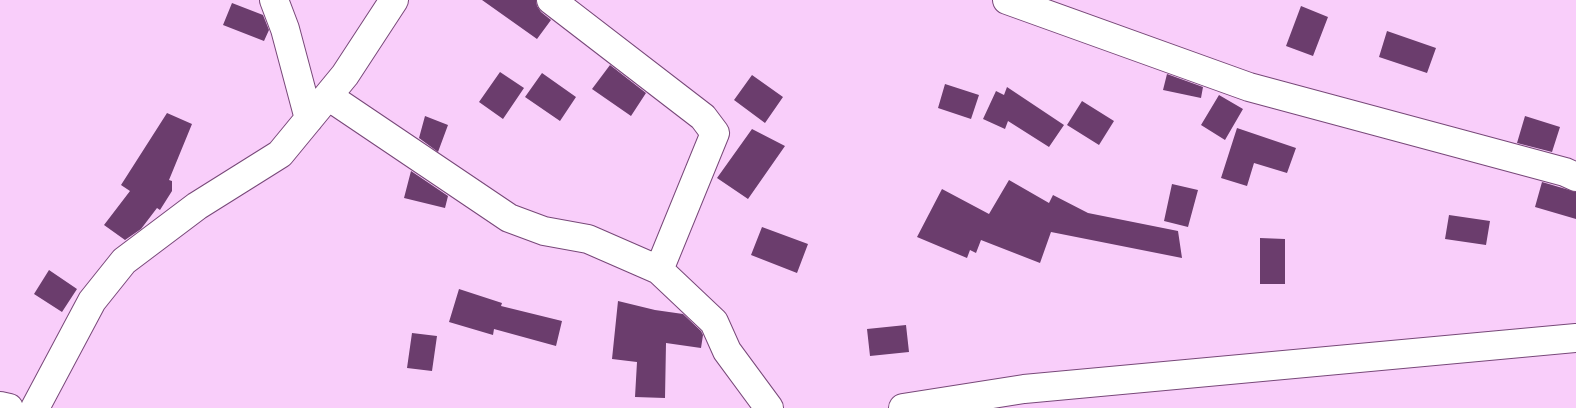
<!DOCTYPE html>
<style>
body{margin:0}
canvas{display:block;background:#f9cefa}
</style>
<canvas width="1576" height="408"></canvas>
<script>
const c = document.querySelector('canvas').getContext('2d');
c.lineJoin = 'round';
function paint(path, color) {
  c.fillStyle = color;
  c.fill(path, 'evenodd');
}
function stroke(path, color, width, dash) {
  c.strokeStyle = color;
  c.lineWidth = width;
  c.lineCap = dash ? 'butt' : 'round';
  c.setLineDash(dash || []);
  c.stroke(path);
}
paint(new Path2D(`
 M482,0H536L537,6L541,12L551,20L537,39Z
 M232,3L263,15L269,30L264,41L223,25Z
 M1301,6L1328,17L1313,56L1286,46Z
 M1387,31L1436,48L1427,73L1379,57Z
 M610,65L646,93L631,116L592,89Z
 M500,72L524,88L503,119L479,102Z
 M542,73L576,97L560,121L525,97Z
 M1167,74L1203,87L1201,98L1163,90Z
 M752,75L783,97L765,123L734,100Z
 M945,84L979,95L971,119L938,108Z
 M1007,87L1064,125L1049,147L1008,121L1005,129L983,119L996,91L1004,95Z
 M1219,95L1243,109L1225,140L1201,125Z
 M1082,101L1114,121L1099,145L1067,125Z
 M167,113L192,124L169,180L172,181V191L160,210L157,208L141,229L125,240L104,225L130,191L121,185Z
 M425,116L448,125L438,152L419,138Z
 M1525,116L1560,127L1552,152L1517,143Z
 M1237,128L1296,148L1287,173L1254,163L1247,186L1221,178Z
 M752,129L785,146L748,199L717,178Z
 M411,171L448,196L445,208L404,198Z
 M1009,180L1049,203L1053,195L1088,213L1178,231L1182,258L1051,232L1040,263L981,240L976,253L970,250L967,258L917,237L942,189L989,214Z
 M1542,182L1576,192V219L1535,207Z
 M1172,184L1198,190L1188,227L1164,221Z
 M1449,215L1490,221L1486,245L1445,239Z
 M762,227L808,244L797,273L751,255Z
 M1260,238L1285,239V284H1260Z
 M49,270L77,289L62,312L34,294Z
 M459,289L502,303L501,306L562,321L556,346L494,329L493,335L449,322Z
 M618,301L655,310L683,314L701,331L703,335L701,348L666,343L665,398L635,397L637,362L612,359Z
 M906,325L909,352L870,356L867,329Z
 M412,333L437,336L432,371L407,368Z`), '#6b3d6d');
const minor = new Path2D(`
 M274,0L285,29L309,119
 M551,0L703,117L715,133L659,270
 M1007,0L1249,87L1565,172L1576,177
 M328,96L509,218L544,231L588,239L659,270L714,322L727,351L769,408
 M0,406L9,408
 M35,408L92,301L124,261L197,206L280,154L345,75L394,0
 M903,408L1024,389L1576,338`);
stroke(minor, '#784879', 30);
stroke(minor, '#fff', 28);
</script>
